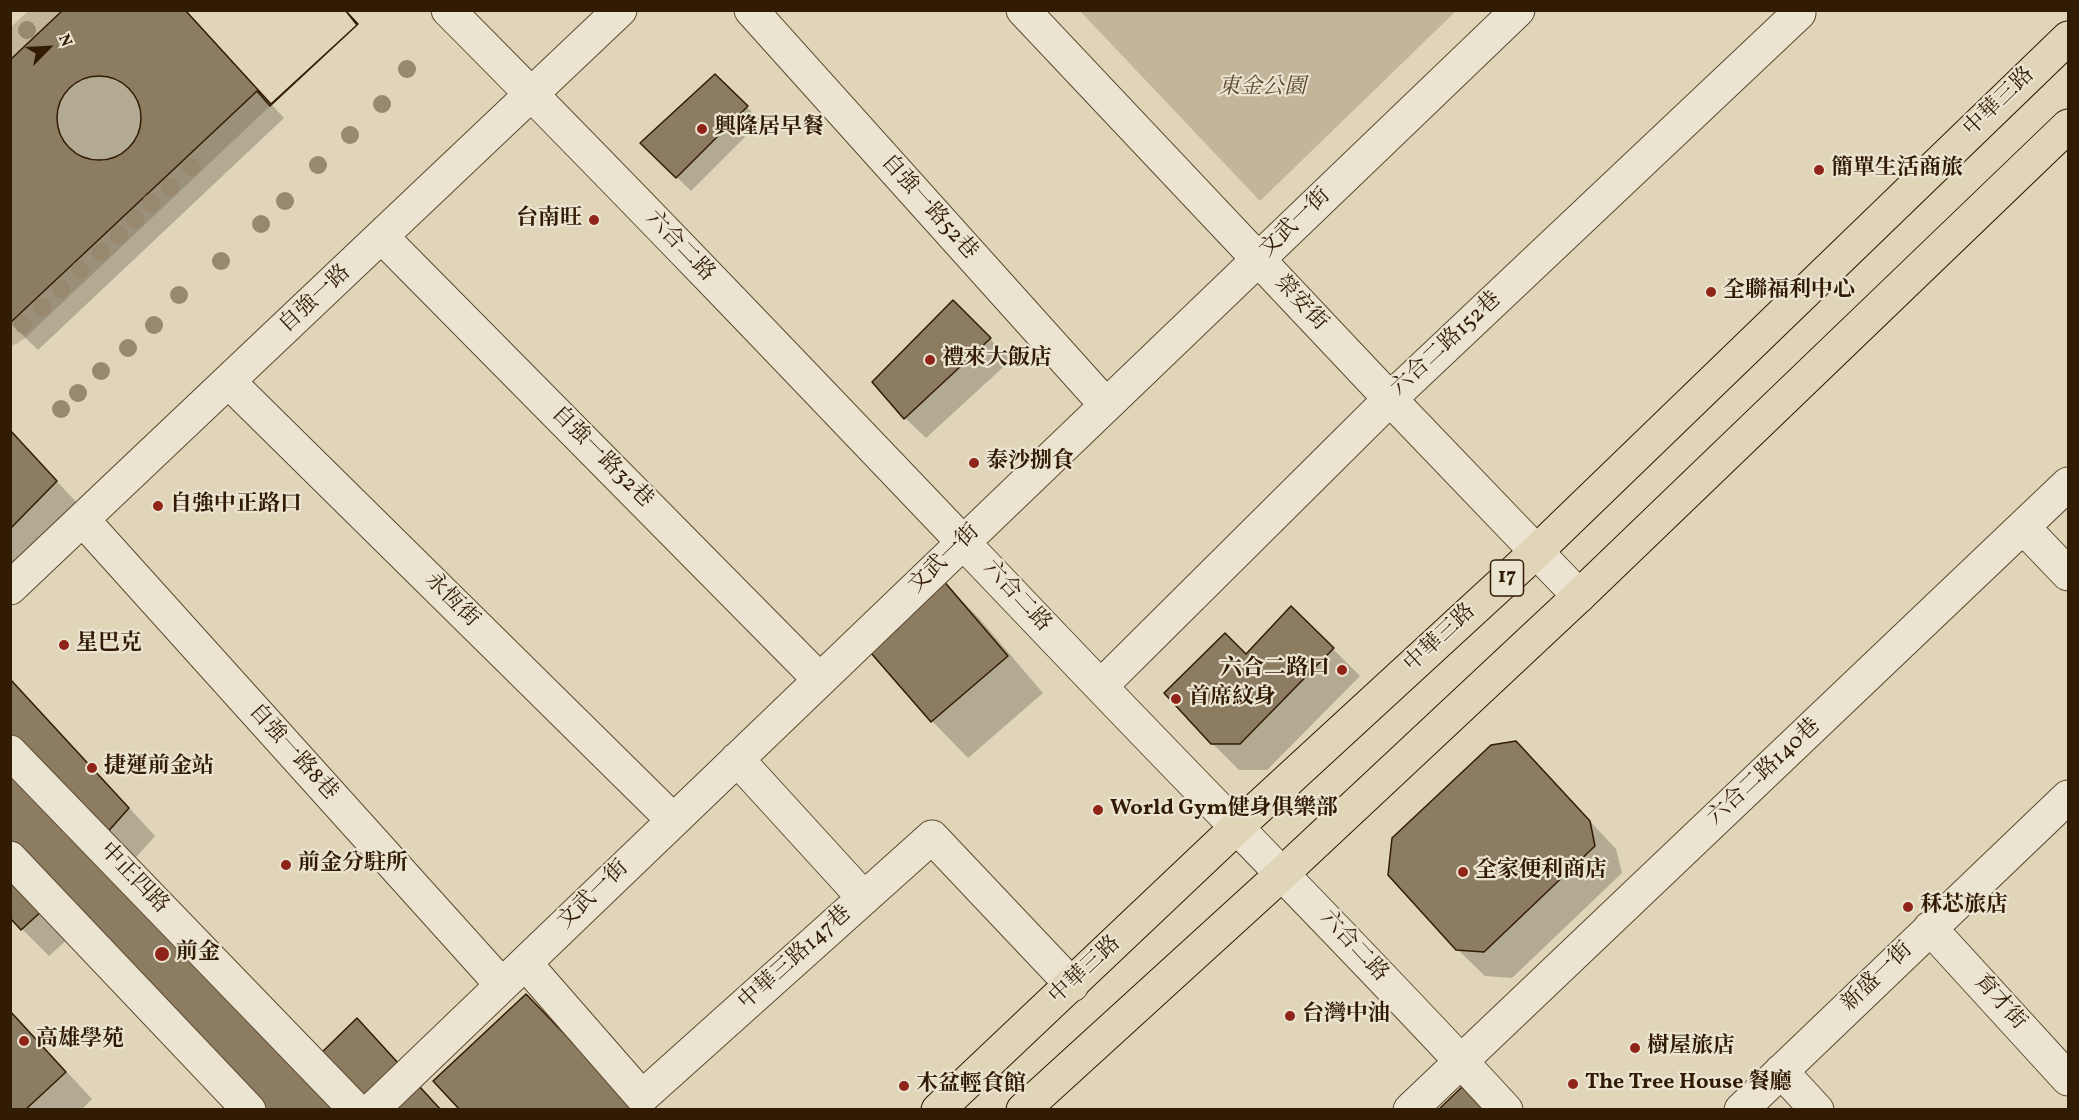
<!DOCTYPE html>
<meta charset="utf-8">
<style>
body{margin:0}
#map{position:relative;width:2079px;height:1120px;overflow:hidden;background:#e0d5b8;font-family:Vollkorn,serif}
canvas{display:block}
.frame{position:absolute;inset:0;border:12px solid #321b03;pointer-events:none}
.north{position:absolute;left:18px;top:18px;width:60px;height:60px;-webkit-text-stroke:4px #ebe4d1;paint-order:stroke;rotate:66deg;font-size:16px;font-weight:700;line-height:24px;text-align:center;color:#321b03}
.north::after{content:'';display:block;margin:auto;width:21px;height:27px;background:#321b03;clip-path:polygon(50% 0,100% 100%,50% 72%,0 100%)}
</style>
<div id="map">
<canvas width="2079" height="1120"></canvas>
<div class="frame"></div>
<div class="north">N</div>
</div>
<script>
const c = document.querySelector('canvas').getContext('2d');
c.lineJoin = 'round';
function paint(path, color) {
  c.fillStyle = color;
  c.fill(path, 'evenodd');
}
function stroke(path, color, width, dash) {
  c.strokeStyle = color;
  c.lineWidth = width;
  c.lineCap = dash ? 'butt' : 'round';
  c.setLineDash(dash || []);
  c.stroke(path);
}
function label(font, color, halo, rows, align = 'center') {
  c.font = font + ' Vollkorn,"Noto Serif TC",serif';
  c.lineWidth = 4.5;
  c.setLineDash([]);
  c.textBaseline = 'middle';
  c.strokeStyle = halo;
  c.fillStyle = color;
  for (const [text, x, y, turn = 0] of rows) {
    c.save();
    c.translate(x, y);
    c.rotate((+turn || 0) * Math.PI / 180);
    c.textAlign = isNaN(turn) ? turn : align;
    if (halo) c.strokeText(text, 0, 0);
    c.fillText(text, 0, 0);
    c.restore();
  }
}
paint(new Path2D(`
 M28,11H63L11,60V27Z
 M1080,11H1456L1260,201Z
 M257,91L270,106L25,338L18,343L11,346V323Z`), '#c2b599');
paint(new Path2D(`
 M66,10H186L284,118L38,350L10,323Z
 M715,76L761,121L691,191L642,143Z
 M953,302L1011,360L926,438L905,418Z
 M10,432L83,509L10,583Z
 M942,581L978,617L1043,693L968,758L932,721Z
 M1333,649L1360,676L1267,770H1239L1212,743L1246,656Z
 M10,678L155,836L131,863L317,1059L357,1020L441,1110H231L71,936L49,956L22,929L10,916Z
 M1542,770L1616,849L1622,873L1512,978L1485,976L1457,949Z
 M10,1011L92,1099L81,1110H10Z`), '#0003');
const building = new Path2D(`
 M63,10H185L271,104L357,25L345,10L358,24L270,106L257,91L10,323V60Z
 M715,74L748,106L676,178L640,143Z
 M57 118a42 42 0 1 1 84 0a42 42 0 1 1-84 0Z
 M953,300L991,338L904,419L872,382Z
 M10,430L57,481L10,529Z
 M942,579L1008,656L931,722L864,645Z
 M1291,606L1334,648L1240,744H1211L1164,693L1225,633L1246,654Z
 M10,679L129,808L105,835L317,1057L357,1018L441,1110H229L44,909L21,930L10,918Z
 M1516,741L1590,821L1595,846L1484,952L1456,950L1388,875L1392,838L1491,745Z
 M526,994L638,1110H460L433,1081Z
 M10,1011L66,1072L25,1110H10Z
 M1464,1085L1487,1110H1438Z`);
paint(building, '#8c7c61');
stroke(building, '#321b03', 1.5);
const minor = new Path2D(`
 M448,10C670,233 886,462 1103,689C1237,829 1374,966 1506,1110
 M751,10L1106,405
 M1023,10L1390,399L1579,596
 M382,237L820,680
 M229,382L673,820
 M83,520L502,985
 M2024,528L2068,574
 M10,588L620,10
 M1101,686L1390,399L1799,13L1797,10
 M10,752L356,1110
 M737,759L864,898
 M10,858L249,1110
 M1930,928L2068,1079
 M525,963L642,1097L932,837L1072,985
 M1781,1071L1817,1110
 M372,1110L1518,10
 M1410,1110L2068,484
 M1741,1110L2068,797`);
const major = new Path2D(`
 M938,1110L1237,827L1537,551L2068,38
 M1023,1110L1283,873L1579,596L2068,126`);
stroke(minor, '#5e4a30', 35);
stroke(major, '#321b03', 35);
stroke(minor, '#ebe4d1', 33);
stroke(major, '#e0d5b8', 33);
c.fillStyle = '#98886d';
for (const [x, y] of [
 [27,30],
 [407,69],
 [382,104],
 [350,135],
 [318,165],
 [191,167],
 [170,187],
 [285,201],
 [151,203],
 [135,219],
 [261,224],
 [119,235],
 [101,252],
 [221,261],
 [80,270],
 [61,289],
 [179,295],
 [42,307],
 [23,324],
 [154,325],
 [128,348],
 [101,371],
 [78,393],
 [61,409]
]) {
  c.beginPath();
  c.arc(x, y, 9, 0, 2 * Math.PI);
  c.fill();
}
for (const [x, y, r, color] of [
 [702,129,6,"#8f2418"],
 [1819,170,6,"#8f2418"],
 [594,220,6,"#8f2418"],
 [1711,292,6,"#8f2418"],
 [930,360,6,"#8f2418"],
 [974,463,6,"#8f2418"],
 [158,506,6,"#8f2418"],
 [64,645,6,"#8f2418"],
 [1342,670,6,"#8f2418"],
 [1176,699,6,"#8f2418"],
 [92,768,6,"#8f2418"],
 [1098,810,6,"#8f2418"],
 [286,865,6,"#8f2418"],
 [1463,872,6,"#8f2418"],
 [1908,907,6,"#8f2418"],
 [162,954,8,"#8f2418"],
 [1290,1016,6,"#8f2418"],
 [24,1041,6,"#8f2418"],
 [1635,1048,6,"#8f2418"],
 [1573,1084,6,"#8f2418"],
 [904,1086,6,"#8f2418"]
]) {
  const dot = new Path2D();
  dot.arc(x, y, r, 0, 2 * Math.PI);
  c.fillStyle = color;
  c.fill(dot);
  stroke(dot, '#ebe4d1', 2);
}
for (const [x, y, w] of [
 [1507,578,33]
]) {
  const box = new Path2D();
  box.roundRect(x - w / 2, y - 18, w, 36, 4.5);
  c.fillStyle = '#ebe4d1';
  c.fill(box);
  stroke(box, '#321b03', 1.5);
}
label('bold 21px', '#321b03', null, [
 ["17",1507,578]
]);
label('italic 22px', '#5d4930', '#ebe4d1', [
 ["東金公園",1262,89]
]);
label('22px', '#321b03', '#ebe4d1', [
 ["中華三路",2000,103,-44],
 ["自強一路52巷",928,208,48],
 ["文武一街",1296,224,-44],
 ["六合二路",679,247,46],
 ["自強一路",316,300,-43],
 ["榮安街",1300,304,47],
 ["六合二路152巷",1447,345,-43],
 ["自強一路32巷",601,458,45],
 ["文武一街",945,560,-44],
 ["六合二路",1016,597,47],
 ["永恆街",451,601,45],
 ["中華三路",1441,639,-43],
 ["自強一路8巷",292,753,48],
 ["六合二路140巷",1765,773,-43],
 ["中正四路",133,879,46],
 ["文武一街",594,896,-44],
 ["六合二路",1353,947,47],
 ["中華三路147巷",796,959,-42],
 ["中華三路",1086,971,-43],
 ["新盛一街",1878,978,-44],
 ["育才街",1999,1003,48]
]);
label('bold 22px', '#321b03', '#ebe4d1', [
 ["興隆居早餐",714,129],
 ["簡單生活商旅",1831,170],
 ["台南旺",582,220,"right"],
 ["全聯福利中心",1723,292],
 ["禮來大飯店",942,360],
 ["泰沙捌食",986,463],
 ["自強中正路口",170,506],
 ["星巴克",76,645],
 ["六合二路口",1330,670,"right"],
 ["首席紋身",1188,699],
 ["捷運前金站",104,768],
 ["World Gym健身俱樂部",1110,810],
 ["前金分駐所",298,865],
 ["全家便利商店",1475,872],
 ["秝芯旅店",1920,907],
 ["前金",176,954],
 ["台灣中油",1302,1016],
 ["高雄學苑",36,1041],
 ["樹屋旅店",1647,1048],
 ["The Tree House 餐廳",1585,1084],
 ["木盆輕食館",916,1086]
], 'left');
</script>
